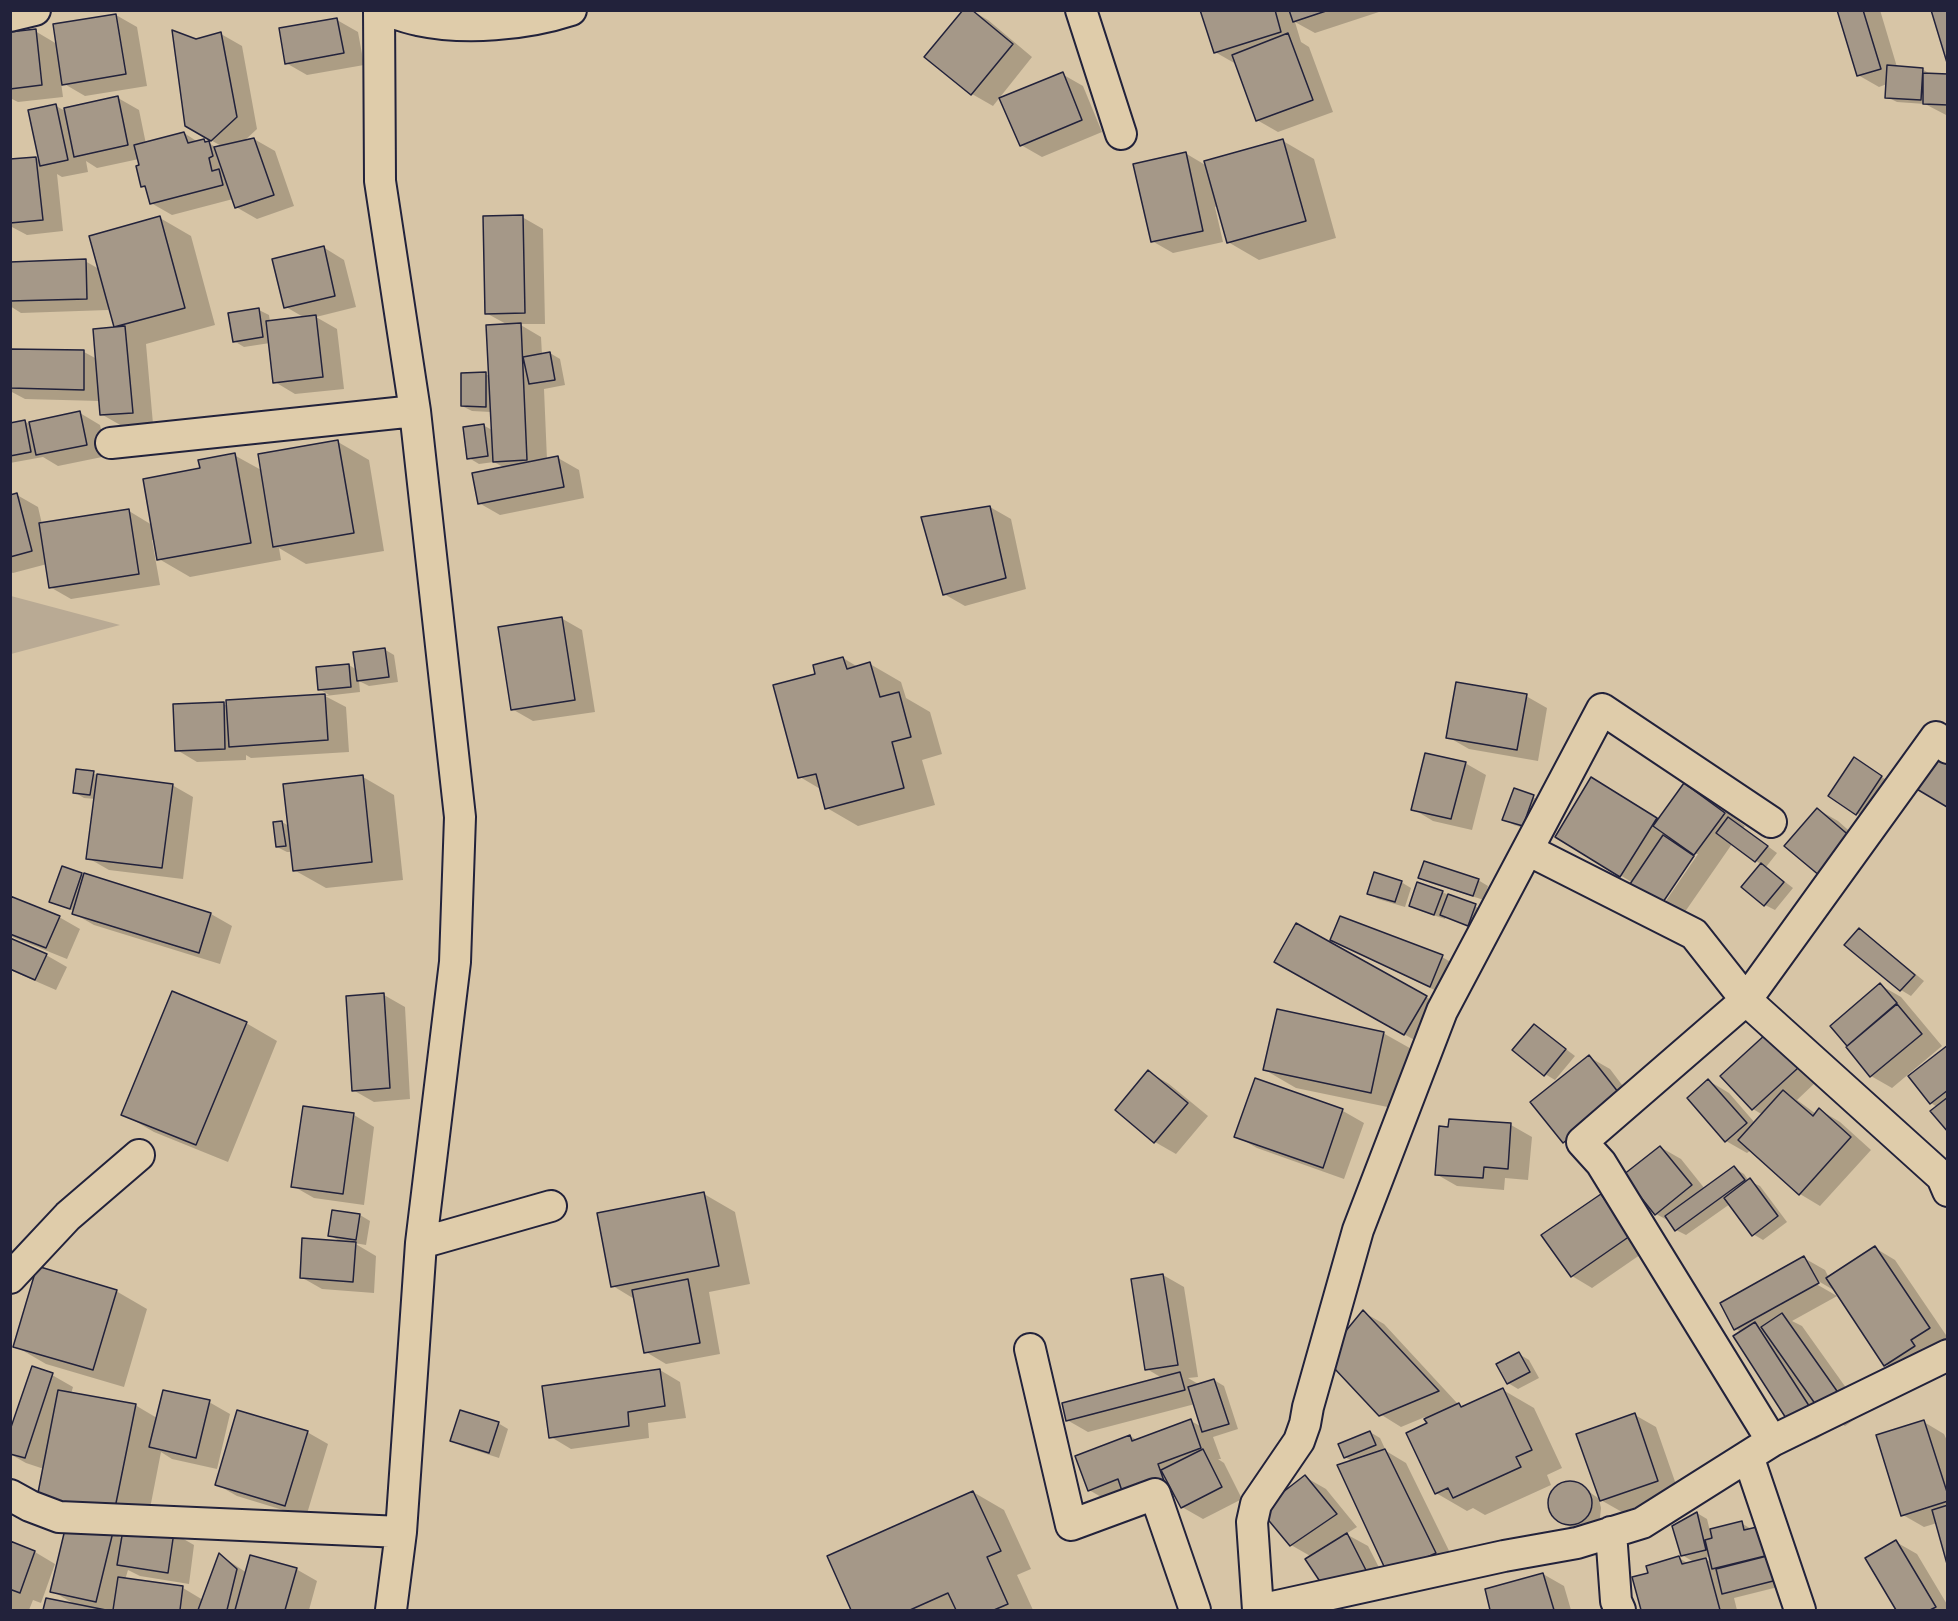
<!DOCTYPE html>
<style>
body{margin:0}
#map{position:relative;width:1958px;height:1621px;overflow:hidden;background:#d7c5a6;font-family:"Architects Daughter",sans-serif}
canvas{display:block}
.frame{position:absolute;inset:0;border:12px solid #22223b;pointer-events:none}
</style>
<div id="map">
<canvas width="1958" height="1621"></canvas>
<div class="frame"></div>
</div>
<script>
const c = document.querySelector('canvas').getContext('2d');
c.lineJoin = 'round';
function paint(path, color) {
  c.fillStyle = color;
  c.fill(path, 'evenodd');
}
function stroke(path, color, width, dash) {
  c.strokeStyle = color;
  c.lineWidth = width;
  c.lineCap = dash ? 'butt' : 'round';
  c.setLineDash(dash || []);
  c.stroke(path);
}
paint(new Path2D(`
 M11,596L120,625L11,654Z`), '#b9aa94');
paint(new Path2D(`
 M971,10L988,20L1032,57L993,106L972,94Z
 M1202,10H1385L1315,33L1295,22L1301,42L1309,47L1333,112L1278,132L1257,120L1236,64L1215,52Z
 M1838,10H1880L1897,67L1922,69L1932,75H1948V116L1925,104L1897,102L1887,97V84L1879,87L1858,75Z
 M116,15L137,27L147,86L85,96L61,82L63,97L18,102L10,98V34L35,31L57,44Z
 M337,20L358,32L364,65L307,75L286,63Z
 M221,34L242,46L257,129L243,142L254,139L275,151L294,206L257,219L236,207L233,199L172,215L151,203L147,189L142,186L139,159L97,168L86,161L88,172L62,177L57,174L63,231L27,235L10,226V161L36,158L40,161L56,106L67,112L118,98L139,110L146,144L184,133L198,142L204,140L217,148L223,147L186,126L196,40Z
 M1062,74L1083,86L1102,132L1042,157L1021,145Z
 M1283,141L1314,159L1336,238L1259,260L1228,242L1218,206L1215,207L1223,242L1173,253L1152,241L1185,153L1207,166Z
 M522,217L543,229L545,324H519L541,337L542,355L550,353L560,359L565,385L544,389L547,460L558,458L579,470L584,498L500,515L479,503L505,468L494,462L479,464L469,458L483,425L492,430L491,412L472,411L462,406L485,374L490,376L508,325L486,313Z
 M160,218L191,236L215,325L146,344L153,424L122,426L101,414L100,401L25,399L10,391V351L84,352L97,359L120,328L115,326L109,302L108,310L21,313L10,306V263L85,261L99,269Z
 M323,247L344,260L356,307L316,317L337,329L344,389L295,394L275,382L270,343L244,347L234,341L259,310L269,315L270,322L305,318L286,307Z
 M80,413L100,425L107,456L58,466L43,457L10,463V424L24,421L31,425Z
 M338,442L369,460L384,551L306,564L279,548L281,560L190,577L159,559L155,540H152L160,585L71,599L50,587L47,564L13,573L10,572V496L17,495L38,507L42,524L129,511L152,525L202,470L234,455L263,471Z
 M990,507L1011,519L1026,589L965,606L944,594Z
 M561,618L582,630L595,712L533,721L512,709Z
 M384,649L394,655L398,682L369,686L359,681L360,692L325,696L346,707L349,752L251,758L246,755V760L197,762L177,750L223,704L228,706V702L329,695L319,689L349,665L357,670Z
 M843,658L858,667L870,664L901,682L906,698L930,712L942,754L922,760L935,805L858,826L827,808L822,790L800,777L817,675Z
 M1526,696L1547,708L1538,761L1469,749L1448,737Z
 M1465,763L1486,775L1472,830L1433,821L1413,809Z
 M1864,765L1891,783L1866,819L1857,813Z
 M93,773L99,776L172,785L193,797L183,879L109,870L88,858L96,799L84,798L74,792Z
 M363,777L394,795L403,880L326,888L294,870L292,852H287L277,847L282,822L289,826Z
 M1685,785L1705,797L1745,826L1743,828L1777,853L1766,867L1793,888L1775,910L1765,905L1762,865L1732,844L1680,919L1661,908L1698,854H1695L1658,906L1633,883L1557,836L1613,791L1659,820ZM1672,838L1686,848L1685,849L1670,841Z
 M1515,790L1544,802L1533,831L1514,825L1504,819Z
 M1817,809L1838,821L1872,851L1842,887Z
 M63,868L85,876L211,914L232,926L220,964L94,925L73,913L74,911L51,901Z
 M1420,877L1478,880L1488,886L1484,900L1430,883Z
 M1401,882L1411,888L1405,907L1378,899L1368,893Z
 M1442,892L1485,911L1479,930L1446,916L1445,919L1421,911L1411,905Z
 M10,897L59,917L80,929L67,959L10,936Z
 M1859,930L1869,936L1924,981L1911,996L1901,990L1847,945Z
 M1332,939L1442,957L1463,969L1451,998L1353,951Z
 M10,940L46,955L67,967L56,990L10,970Z
 M1307,980L1426,997L1457,1015L1436,1052Z
 M1880,985L1901,997L1942,1046L1892,1088L1871,1076L1832,1026Z
 M384,995L405,1007L410,1099L374,1102L353,1090Z
 M246,1023L277,1041L228,1162L154,1132L123,1114Z
 M1534,1025L1575,1056L1555,1080L1545,1074Z
 M1383,1033L1415,1051L1402,1110L1296,1088L1265,1070Z
 M1766,1036L1817,1081L1797,1100L1816,1114L1820,1110L1840,1122L1871,1150L1820,1206L1800,1194L1751,1150L1747,1153L1726,1141L1689,1099L1709,1081L1729,1093L1755,1123L1763,1115L1753,1109Z
 M1948,1047V1130L1937,1107L1931,1103Z
 M1589,1057L1610,1069L1641,1110L1584,1154L1564,1142Z
 M1149,1072L1169,1084L1208,1116L1176,1154L1155,1142Z
 M1256,1080L1343,1111L1364,1123L1344,1179L1257,1148L1236,1136Z
 M354,1115L374,1127L364,1205L314,1198L293,1186Z
 M1511,1125L1532,1137L1528,1180L1505,1178L1504,1190L1457,1186L1436,1174L1450,1128Z
 M1660,1147L1681,1159L1705,1189L1734,1168L1744,1174L1749,1181L1760,1186L1787,1222L1763,1240L1753,1234L1730,1204L1686,1235L1676,1230L1671,1222L1656,1214Z
 M704,1194L735,1212L750,1284L709,1292L720,1354L666,1364L646,1352L636,1300L613,1286Z
 M1601,1196L1622,1208L1650,1248L1592,1288L1572,1276Z
 M360,1215L370,1221L366,1245L354,1243L376,1256L374,1293L322,1289L301,1277L342,1243L330,1235Z
 M1875,1248L1895,1260L1948,1338V1342L1906,1376L1885,1364L1839,1295L1792,1321L1802,1326L1864,1413L1845,1426L1828,1416L1835,1427L1815,1440L1794,1428L1741,1332L1735,1328L1804,1258L1825,1270L1829,1278ZM1813,1278L1837,1292V1296L1811,1281Z
 M1163,1275L1184,1287L1198,1377L1188,1378L1200,1385L1214,1380L1224,1386L1238,1429L1213,1437L1221,1459H1218L1224,1463L1242,1499L1203,1519L1182,1507L1176,1496L1146,1508L1110,1502L1089,1490L1130,1436L1137,1440L1191,1421L1202,1427L1195,1404L1088,1432L1067,1420L1162,1378L1147,1369Z
 M116,1291L147,1309L124,1387L46,1364L15,1346Z
 M1363,1312L1384,1324L1457,1403L1464,1408L1503,1390L1534,1408L1562,1468L1547,1475L1551,1485L1485,1515L1473,1508L1467,1511L1436,1493L1429,1424L1425,1417L1401,1427L1380,1414Z
 M1519,1354L1529,1360L1539,1378L1518,1389L1508,1383Z
 M660,1370L680,1382L686,1418L648,1423L649,1438L571,1449L551,1437Z
 M52,1375L73,1387L71,1394L135,1405L157,1418L209,1402L230,1414L217,1469L172,1459L161,1452L146,1529L173,1533L194,1545L189,1584L140,1576L128,1570L125,1580L183,1588L203,1600L220,1555L247,1573L296,1569L317,1581L309,1610H45L47,1600L76,1605L52,1591L113,1533L123,1539L125,1526L44,1469L26,1463L10,1454Z
 M1635,1415L1656,1427L1679,1493L1622,1512L1599,1499L1601,1508L1600,1518L1593,1526L1583,1530L1572,1528L1561,1522L1552,1515L1549,1505L1551,1494L1558,1486L1568,1482L1579,1485L1601,1500Z
 M1924,1422L1944,1434L1948,1443V1559L1937,1523L1924,1527L1903,1515Z
 M498,1423L508,1429L499,1458L462,1446L452,1440Z
 M307,1432L328,1444L306,1517L237,1496L216,1484Z
 M1370,1432L1380,1438L1386,1451L1406,1463L1456,1565L1410,1586L1352,1461L1345,1457Z
 M1305,1477L1326,1489L1357,1527L1346,1534L1368,1546L1391,1591L1312,1557L1291,1545Z
 M973,1492L1004,1510L1031,1569L1017,1575L1033,1610H853L829,1557Z
 M1697,1513L1707,1519L1710,1531L1741,1523L1753,1530L1757,1529L1786,1585L1734,1598L1737,1610H1642L1633,1578L1650,1574L1679,1558L1689,1564L1694,1562L1682,1555L1674,1527ZM1710,1556L1712,1563L1704,1558Z
 M1896,1542L1917,1554L1948,1606V1610H1898L1867,1559Z
 M10,1543L35,1552L55,1564L41,1603L33,1600L29,1610H10Z
 M1543,1574L1564,1586L1571,1610H1492L1486,1590Z`), '#0003');
const building = new Path2D(`
 M963,10H972L1013,44L971,95L924,57Z
 M1200,10H1275L1281,32L1214,53Z
 M1289,10H1329L1293,22Z
 M1837,10H1863L1881,69L1857,76Z
 M1931,10H1948V66Z
 M116,14L126,74L62,85L53,24Z
 M337,18L344,53L285,64L279,28Z
 M36,29L42,85L10,89V32Z
 M172,30L196,39L221,32L237,117L211,141L185,126Z
 M1288,33L1313,100L1256,121L1232,55Z
 M1887,65L1923,68L1921,100L1885,98Z
 M1063,72L1082,120L1020,146L999,98Z
 M1923,73L1948,74V105L1923,104Z
 M118,96L128,145L74,157L64,108Z
 M56,104L68,160L40,166L28,110Z
 M184,132L188,143L204,139L205,142L209,141L213,156L209,158L212,171L219,169L223,185L150,204L145,186L141,187L136,166L139,165L134,145Z
 M254,138L274,195L235,208L214,147Z
 M1283,139L1306,221L1227,243L1204,161Z
 M1186,152L1203,231L1151,242L1133,164Z
 M36,157L43,220L10,223V159Z
 M523,215L525,313L485,314L483,216Z
 M160,216L185,308L114,327L89,236Z
 M324,246L335,296L284,308L272,259Z
 M86,259L87,299L10,301V262Z
 M259,308L263,337L233,342L228,313Z
 M316,315L323,377L273,383L266,321Z
 M521,323L527,460L493,462L486,325Z
 M125,326L133,413L100,415L93,329Z
 M10,349L84,350V390L10,388Z
 M550,352L555,380L529,384L523,357Z
 M486,372V407L461,406V373Z
 M80,411L87,445L36,455L29,422Z
 M25,420L31,452L10,456V423Z
 M484,424L488,456L467,459L463,427Z
 M338,440L354,533L273,547L258,454Z
 M235,453L251,543L157,560L143,479L200,468L198,460Z
 M558,456L564,487L478,504L472,473Z
 M17,493L32,551L10,557V495Z
 M990,506L1006,578L943,595L921,517Z
 M129,509L139,574L49,588L39,523Z
 M562,617L575,700L511,710L498,627Z
 M385,648L389,677L357,681L353,652Z
 M843,657L847,669L870,662L880,697L899,692L911,737L892,742L904,788L825,809L816,774L798,778L773,685L815,674L813,665Z
 M349,664L351,687L318,690L316,667Z
 M1456,682L1527,694L1517,750L1446,738Z
 M325,694L328,740L229,747L226,700Z
 M224,702L225,749L175,751L173,704Z
 M1425,753L1466,762L1451,819L1411,810Z
 M1854,757L1882,776L1856,815L1828,796Z
 M1934,757L1948,765L1947,807L1915,788Z
 M76,769L94,771L90,795L73,793Z
 M97,774L173,784L162,868L86,859Z
 M363,775L372,862L293,871L283,784Z
 M1591,777L1657,818L1620,877L1555,837Z
 M1684,783L1725,813L1694,855L1653,826Z
 M1514,788L1534,795L1523,826L1502,820Z
 M1817,808L1852,838L1820,876L1784,846Z
 M1728,817L1768,846L1755,862L1716,833Z
 M282,821L286,846L276,847L273,822Z
 M1663,835L1694,856L1659,908L1628,887Z
 M1424,861L1479,879L1473,896L1418,878Z
 M1761,863L1784,882L1764,906L1741,887Z
 M62,866L82,873L70,909L49,902Z
 M1374,872L1402,881L1395,902L1367,894Z
 M84,873L211,913L199,953L72,914Z
 M1417,882L1443,891L1434,915L1409,906Z
 M1448,894L1476,904L1468,926L1440,915Z
 M10,896L60,916L46,948L10,934Z
 M1340,916L1443,955L1430,987L1330,940Z
 M1296,923L1427,996L1404,1035L1274,962Z
 M1859,928L1915,975L1900,991L1844,945Z
 M10,938L47,954L35,980L10,969Z
 M1880,983L1897,1003L1847,1046L1830,1026Z
 M172,991L247,1022L196,1145L121,1115Z
 M384,993L390,1088L352,1091L346,996Z
 M1897,1004L1922,1034L1870,1077L1846,1047Z
 M1277,1009L1384,1032L1371,1093L1263,1070Z
 M1534,1024L1566,1049L1544,1076L1512,1050Z
 M1766,1034L1798,1068L1752,1110L1720,1076Z
 M1948,1045V1090L1930,1104L1908,1076Z
 M1589,1055L1622,1097L1563,1143L1530,1102Z
 M1148,1070L1188,1103L1154,1143L1115,1110Z
 M1255,1078L1343,1109L1323,1168L1234,1137Z
 M1708,1079L1747,1123L1725,1142L1687,1098Z
 M1783,1090L1813,1116L1819,1108L1851,1137L1799,1195L1738,1140Z
 M1948,1097V1132L1930,1111Z
 M303,1106L354,1113L343,1194L291,1187Z
 M1449,1119L1511,1123L1508,1169L1484,1167L1483,1178L1435,1175L1439,1126L1448,1127Z
 M1660,1146L1692,1185L1655,1215L1623,1175Z
 M1734,1166L1745,1180L1675,1231L1665,1216Z
 M1750,1178L1778,1216L1752,1236L1724,1198Z
 M704,1192L719,1266L611,1287L597,1213Z
 M1601,1194L1630,1236L1571,1277L1541,1235Z
 M332,1210L360,1214L356,1240L328,1236Z
 M302,1238L356,1242L353,1282L300,1278Z
 M1875,1246L1930,1328L1911,1340L1915,1346L1884,1366L1826,1278Z
 M1804,1256L1819,1283L1734,1330L1720,1303Z
 M37,1266L117,1290L93,1370L13,1347Z
 M1163,1274L1178,1365L1145,1370L1131,1279Z
 M688,1279L700,1343L644,1353L632,1290Z
 M1363,1310L1439,1391L1379,1416L1334,1368L1340,1338Z
 M1782,1313L1844,1401L1823,1415L1761,1327Z
 M1755,1322L1815,1415L1793,1429L1733,1336Z
 M1519,1352L1530,1372L1507,1384L1496,1364Z
 M32,1366L53,1373L25,1458L10,1454V1430Z
 M660,1369L665,1406L628,1412L629,1426L549,1438L542,1386Z
 M1180,1372L1185,1390L1066,1421L1062,1403Z
 M1214,1379L1229,1424L1202,1432L1188,1387Z
 M1503,1388L1532,1450L1516,1457L1521,1467L1453,1498L1448,1488L1435,1494L1406,1433L1427,1423L1424,1419L1459,1403L1461,1407Z
 M58,1390L136,1404L114,1513L37,1498Z
 M163,1390L210,1400L196,1458L149,1447Z
 M237,1410L308,1431L285,1506L215,1485Z
 M460,1410L499,1422L489,1453L450,1441Z
 M1635,1413L1658,1481L1600,1501L1576,1434Z
 M1191,1419L1201,1448L1158,1464L1164,1481L1124,1497L1118,1479L1088,1491L1075,1456L1130,1435L1132,1441Z
 M1924,1420L1948,1495V1501L1901,1516L1876,1435Z
 M1370,1431L1376,1445L1344,1458L1338,1444Z
 M1203,1449L1222,1487L1181,1508L1161,1470Z
 M1385,1449L1436,1553L1388,1575L1337,1465Z
 M1305,1475L1337,1514L1290,1546L1260,1510Z
 M1548 1503a22 22 0 1 1 44 0a22 22 0 1 1-44 0Z
 M973,1491L1001,1551L987,1557L1008,1604L994,1610H956L948,1593L910,1610H851L827,1556Z
 M1948,1505V1563L1947,1564L1932,1510Z
 M1697,1512L1706,1550L1681,1556L1672,1526Z
 M67,1521L113,1532L96,1602L50,1592Z
 M1742,1521L1744,1530L1757,1527L1765,1556L1712,1569L1705,1540L1712,1538L1710,1529Z
 M124,1524L174,1532L168,1573L117,1565Z
 M1347,1533L1371,1580L1325,1589L1305,1559Z
 M1896,1540L1936,1607L1930,1610H1896L1865,1558Z
 M10,1541L35,1551L20,1593L12,1590L10,1593Z
 M219,1553L237,1569L227,1610H198Z
 M250,1555L297,1568L285,1610H235Z
 M1771,1555L1777,1580L1722,1594L1716,1569Z
 M1679,1556L1682,1564L1706,1558L1720,1610H1641L1632,1577L1648,1573L1646,1566Z
 M1543,1573L1554,1610H1490L1485,1589Z
 M118,1577L183,1586L180,1610H113Z
 M46,1598L106,1610H43Z`);
paint(building, '#a59888');
stroke(building, '#22223b', 1.5);
const minor = new Path2D(`
 M379,10L380,181L415,411L460,817L455,962L421,1243L401,1532L391,1610
 M386,10C397,14 407,18 418,20C465,30 525,25 571,10
 M1081,10L1121,134
 M10,16L35,10
 M111,443L415,411
 M1528,850L1694,934L1746,1000L1942,1177L1948,1191
 M421,1243L551,1206
 M10,1278L68,1216L139,1155
 M1030,1349L1071,1525L1155,1494L1195,1610
 M1772,1441L1601,1163L1582,1142L1746,1000L1936,737L1948,748
 M1748,1456L1800,1610
 M10,1495L30,1506L59,1517L401,1532
 M1611,1532L1616,1601L1620,1610
 M1258,1610L1252,1522L1256,1504L1299,1441L1305,1424L1308,1407L1358,1230L1442,1011L1602,709L1771,822
 M1259,1610L1504,1556L1577,1543L1642,1523L1772,1441L1948,1355`);
stroke(minor, '#22223b', 34);
stroke(minor, '#dfccaa', 30);
</script>
